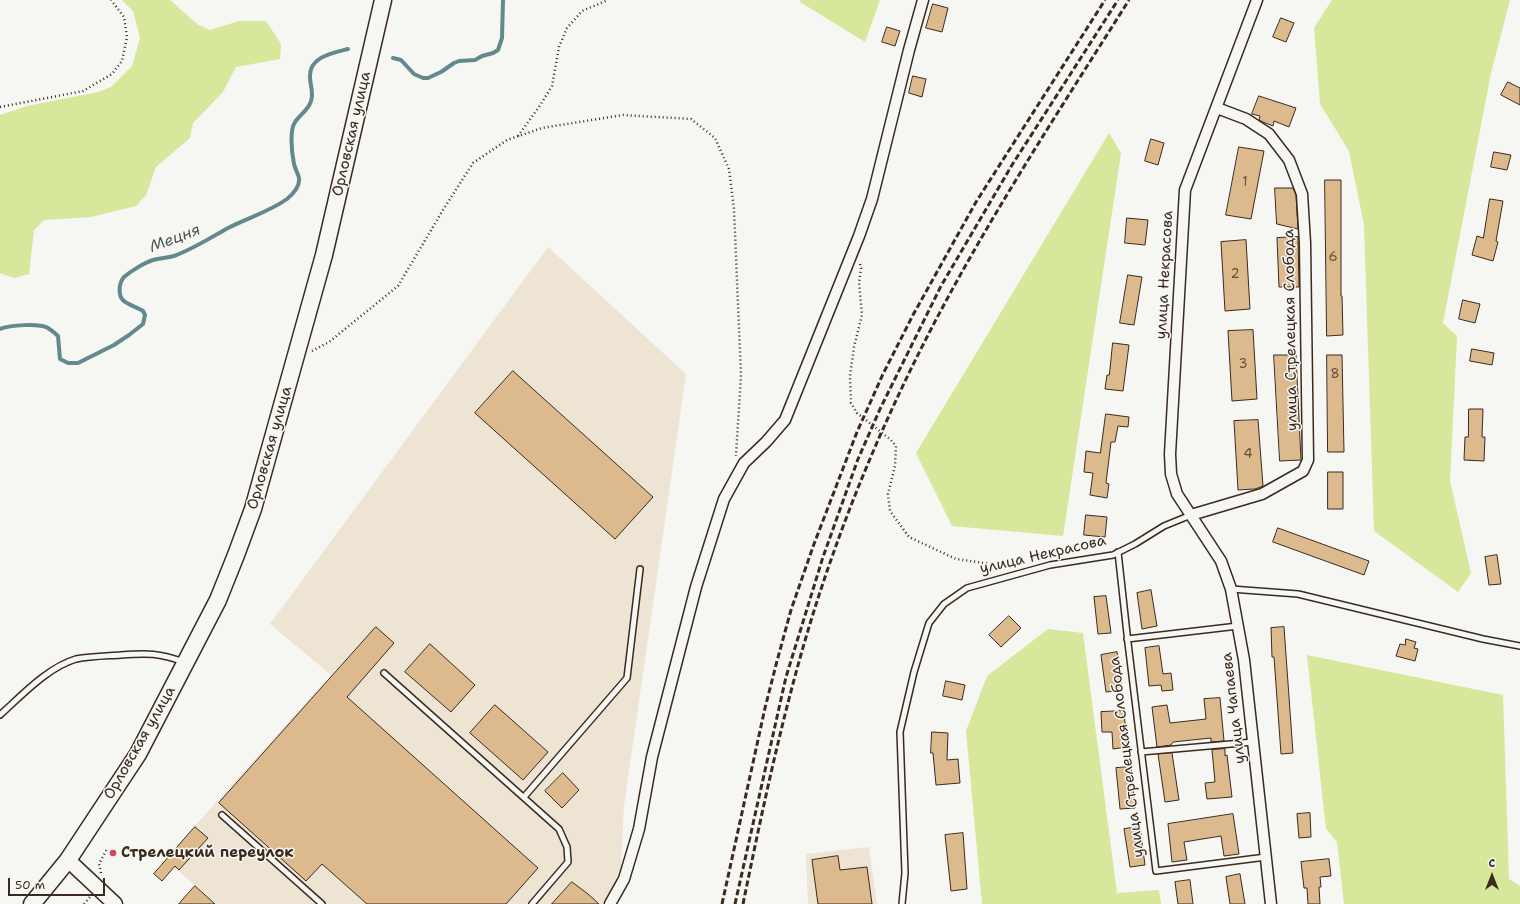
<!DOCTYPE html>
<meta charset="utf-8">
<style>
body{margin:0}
#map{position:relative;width:1520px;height:904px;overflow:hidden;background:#f6f6f2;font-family:"Shantell Sans",sans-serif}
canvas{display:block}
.north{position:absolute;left:1472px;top:856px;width:40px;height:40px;-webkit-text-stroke:3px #f6f6f2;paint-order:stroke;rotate:0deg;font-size:11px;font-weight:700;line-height:16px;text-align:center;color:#3b2a1e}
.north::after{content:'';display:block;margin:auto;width:14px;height:18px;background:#3b2a1e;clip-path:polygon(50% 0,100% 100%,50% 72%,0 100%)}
.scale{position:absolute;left:8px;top:878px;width:97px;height:18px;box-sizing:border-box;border:2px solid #3b2a1e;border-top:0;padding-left:5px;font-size:12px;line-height:14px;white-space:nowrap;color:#3b2a1e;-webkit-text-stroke:3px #f6f6f2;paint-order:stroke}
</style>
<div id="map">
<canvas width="1520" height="904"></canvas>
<div class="north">С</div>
<div class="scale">50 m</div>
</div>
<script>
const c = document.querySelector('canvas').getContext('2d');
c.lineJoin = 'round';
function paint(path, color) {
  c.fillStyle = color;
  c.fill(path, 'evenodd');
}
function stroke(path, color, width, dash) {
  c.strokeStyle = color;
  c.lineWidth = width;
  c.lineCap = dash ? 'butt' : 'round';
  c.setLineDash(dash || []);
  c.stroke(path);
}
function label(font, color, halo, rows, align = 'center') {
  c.font = font + ' "Shantell Sans",sans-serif';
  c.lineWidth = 3;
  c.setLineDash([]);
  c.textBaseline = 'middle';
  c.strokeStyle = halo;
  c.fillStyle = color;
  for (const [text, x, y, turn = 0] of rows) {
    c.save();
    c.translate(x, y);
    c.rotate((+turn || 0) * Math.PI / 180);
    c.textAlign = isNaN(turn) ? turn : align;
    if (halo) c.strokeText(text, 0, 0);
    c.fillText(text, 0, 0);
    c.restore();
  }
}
paint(new Path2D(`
 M548,247L686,374L624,806L620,884L602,904H216L165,859L331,675L270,624Z
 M869,847L877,904H808L806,854Z`), '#eee4d4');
paint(new Path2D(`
 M122,0H170L197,24L210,30L239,21H266L281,44L280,59L236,67L223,92L193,123L190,138L156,167L146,195L136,206L91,217L44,220L34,230L29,274L14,278L0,273V115L27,106L98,92L111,87L132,66L140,38L133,11Z
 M800,0H880L865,42L800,2Z
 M1332,0H1510L1491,73L1443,323L1457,336L1450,481L1471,573L1458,592L1374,531L1364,225L1349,151L1320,104L1314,28Z
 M1109,133L1121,153L1063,536L952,526L916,453Z
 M1048,629L1083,633L1117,893L1159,890L1161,904H982L966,731L987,676Z
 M1307,655L1503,695L1509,879L1520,886V904H1344L1337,842L1326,829Z`), '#d7e79b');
stroke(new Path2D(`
 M393,58L401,60L414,74L423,78H428L441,72L454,63L459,61L475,60L482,56L493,53L498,50L502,38L503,0
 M0,329C10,325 39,323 48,328C51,330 55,333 58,336L60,359L68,363H78L114,345L129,335L143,324L145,315L143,311C136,306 121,304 120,294C119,288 120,282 124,277C131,271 144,263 153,260C160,258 167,258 174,256C193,249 210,238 228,228C247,218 269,212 287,199C293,194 300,186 299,178C298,173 295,169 294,164C292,154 291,141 292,131C293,117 308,113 311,101C314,93 310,85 310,77C309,57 332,53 348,49`), '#61898e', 4);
const building = new Path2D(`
 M933,4L948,8L942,32L926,28Z
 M1281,18L1294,23L1286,42L1273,37Z
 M887,27L900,31L895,46L882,42Z
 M913,76L926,79L922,97L909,93Z
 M1508,82L1520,88V105L1501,95Z
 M1259,96L1296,108L1289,127L1274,121L1273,126L1263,122L1259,120L1260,116L1252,114Z
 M1151,139L1164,143L1158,165L1145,161Z
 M1239,147L1264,151L1251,219L1226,215Z
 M1494,152L1511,155L1507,170L1491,167Z
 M1325,180H1341V296H1342L1343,335L1327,336Z
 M1275,188H1293L1296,195L1298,229L1277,224Z
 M1490,199L1503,201L1496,241L1498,242L1493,261L1472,255L1477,236L1483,238Z
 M1127,218L1148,220L1145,245L1125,243Z
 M1298,237L1299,287H1279L1277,238Z
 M1246,240L1250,309L1225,311L1221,242Z
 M1128,275L1142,277L1134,325L1120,323Z
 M1463,300L1480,304L1475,323L1459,319Z
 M1253,330L1257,399L1232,401L1228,331Z
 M1113,343L1129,345L1123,391L1105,389L1107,375H1109Z
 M1472,349L1494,353L1492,365L1470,361Z
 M1274,355H1296L1301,460L1280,461Z
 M1327,355H1342L1344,452H1328Z
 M513,371L653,497L615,539L475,413Z
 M1469,409H1483L1482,437H1485L1484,461L1464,460L1465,437H1468Z
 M1106,414L1129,417L1128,427L1118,426L1115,442H1111L1106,483L1109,484L1107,498L1090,495L1093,473L1084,472L1086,451L1100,453Z
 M1258,420L1263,486L1255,489L1238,490L1234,421Z
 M1328,472H1343V509H1328Z
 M1086,515L1107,517L1105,537L1084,535Z
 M1278,528L1369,561L1364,575L1273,542Z
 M1497,555L1501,584L1489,585L1485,557Z
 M1151,590L1157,626L1142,629L1137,593Z
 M1106,596L1111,633L1098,634L1094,597Z
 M1009,616L1021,628L1001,647L989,635Z
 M376,627L394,643L347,697L538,868L506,904H367L322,864L306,881L219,803Z
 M1284,627L1293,753L1281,754L1274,657H1272L1271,628Z
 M1406,639L1416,642L1414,648L1418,649L1415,661L1396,656L1400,644L1405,645Z
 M430,644L475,685L451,712L405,672Z
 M1159,646L1163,674L1171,673L1173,690L1162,691L1161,685L1149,686L1145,648Z
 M1117,652L1122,690L1106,692L1101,655Z
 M946,681L965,685L962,700L943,696Z
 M1220,698L1224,741L1211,742V738L1173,742L1171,745L1157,747L1152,707L1167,705L1170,723L1206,719L1204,699Z
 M495,705L548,752L523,780L470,733Z
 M1124,711L1127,747L1113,749L1112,732H1102L1101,712Z
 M932,732L948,733L947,760L958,759L960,783L936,785L933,753H931Z
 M1225,749V756L1227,755L1232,797L1207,799L1205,783L1215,782L1212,750Z
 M1172,753L1179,800L1165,802L1158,754Z
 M1131,767L1135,808L1120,809L1116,768Z
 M563,773L579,790L562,808L545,791Z
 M1310,813L1311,837L1299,838L1297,814Z
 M1233,814L1239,854L1224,856L1221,836L1184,842L1187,860L1172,862L1168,824Z
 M195,827L208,838L179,870L175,866L162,881L154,874Z
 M1140,827L1145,865L1130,867L1124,829Z
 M963,833L967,889L951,891L945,835Z
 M838,856L840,870L867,867L872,904H818L812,860Z
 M1329,859L1331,876L1320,877L1321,887H1319L1320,904H1308L1307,888H1304L1301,862Z
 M1240,874L1245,904H1230L1226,877Z
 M1190,880L1193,904H1178L1175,882Z
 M572,882L588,894L599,904H552Z
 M195,886L215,904H179Z`);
paint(building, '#dcba8e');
stroke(building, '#3b2a1e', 1);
const lane = new Path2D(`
 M1118,552L1128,643L1156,871L1266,857
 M1231,589L1298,594L1483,639L1520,646
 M1127,639L1238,626
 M384,673L559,829L567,847L568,862L532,904
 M0,715C21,696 48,667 76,659C91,656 106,656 121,655C148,653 159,653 184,662
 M1141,752L1253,742
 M524,797L627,678L640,569
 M222,815L322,904
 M902,904L905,873L900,732L914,672L929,623L944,604L967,588L1050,565L1113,555L1135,544L1164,526L1191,515`);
const street = new Path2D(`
 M1257,0L1185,190L1170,454L1171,474L1177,494L1221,561L1231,589L1244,660L1271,904
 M1191,515L1262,494L1303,471L1308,460L1305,243L1302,194L1289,160L1269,134L1246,119L1217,108
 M610,904L624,879L639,829L652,757L696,587L724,499L744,463L766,442L785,420L859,236L872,199L909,50L923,0`);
const secondary = new Path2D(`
 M68,860L115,904`);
const primary = new Path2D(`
 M32,904L68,860L138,754L218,600L236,555L253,509L324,255L383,0`);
stroke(lane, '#3b2a1e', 8);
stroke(street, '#3b2a1e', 13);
stroke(secondary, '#3b2a1e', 17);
stroke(primary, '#3b2a1e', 19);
stroke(new Path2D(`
 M0,107L83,91L112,74L122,61L127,37L124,17L111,0
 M518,136L539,107L552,86L559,47L567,28L582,11L608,0
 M860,264L861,268L859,283L862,315L854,347L850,376L851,403L857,413L891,440L896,446L895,466L888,494L890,511L909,537L956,559L1005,566L1008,568
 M312,351L329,342L398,286L443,210L473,163L507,140L542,128L623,115L691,119L715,138L729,169L734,209L741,375L736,456
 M101,873L99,864L107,849
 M84,904L90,897`), '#3b2a1e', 2.5, [1, 3]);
stroke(lane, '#f6f6f2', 5);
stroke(street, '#f6f6f2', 10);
stroke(secondary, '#f6f6f2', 14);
stroke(primary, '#f6f6f2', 16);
stroke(new Path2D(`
 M722,904L765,708L777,661L791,610L814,544L857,432L883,374L913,315L976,202L1105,0
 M735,904L786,677L823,557L858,459L880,409L941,286L1012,165L1118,0
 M743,904C767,787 792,669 832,557C854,494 880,433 909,373C972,243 1052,122 1129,0`), '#3b2a1e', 3, [6, 3]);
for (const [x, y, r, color] of [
 [113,853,4,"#d1495b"]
]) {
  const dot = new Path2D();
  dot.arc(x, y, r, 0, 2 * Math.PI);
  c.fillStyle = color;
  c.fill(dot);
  stroke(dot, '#f6f6f2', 1.5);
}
label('13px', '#634e3a', null, [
 ["1",1245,183],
 ["6",1333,258],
 ["2",1235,275],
 ["3",1243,365],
 ["8",1335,375],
 ["4",1248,455]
]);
label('15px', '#3b2a1e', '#f6f6f2', [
 ["Орловская улица",352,134,-77],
 ["улица Некрасова",1165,275,-87],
 ["улица Стрелецкая Слобода",1291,330,-91],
 ["Орловская улица",270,448,-74],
 ["улица Некрасова",1043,555,-13],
 ["улица Чапаева",1234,708,-97],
 ["Орловская улица",140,743,-60],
 ["улица Стрелецкая Слобода",1127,757,-97]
]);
label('bold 15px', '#3b2a1e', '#f6f6f2', [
 ["Стрелецкий переулок",121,853]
], 'left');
label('italic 16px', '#4e5956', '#f6f6f2', [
 ["Мецня",175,239,-21]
]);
</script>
